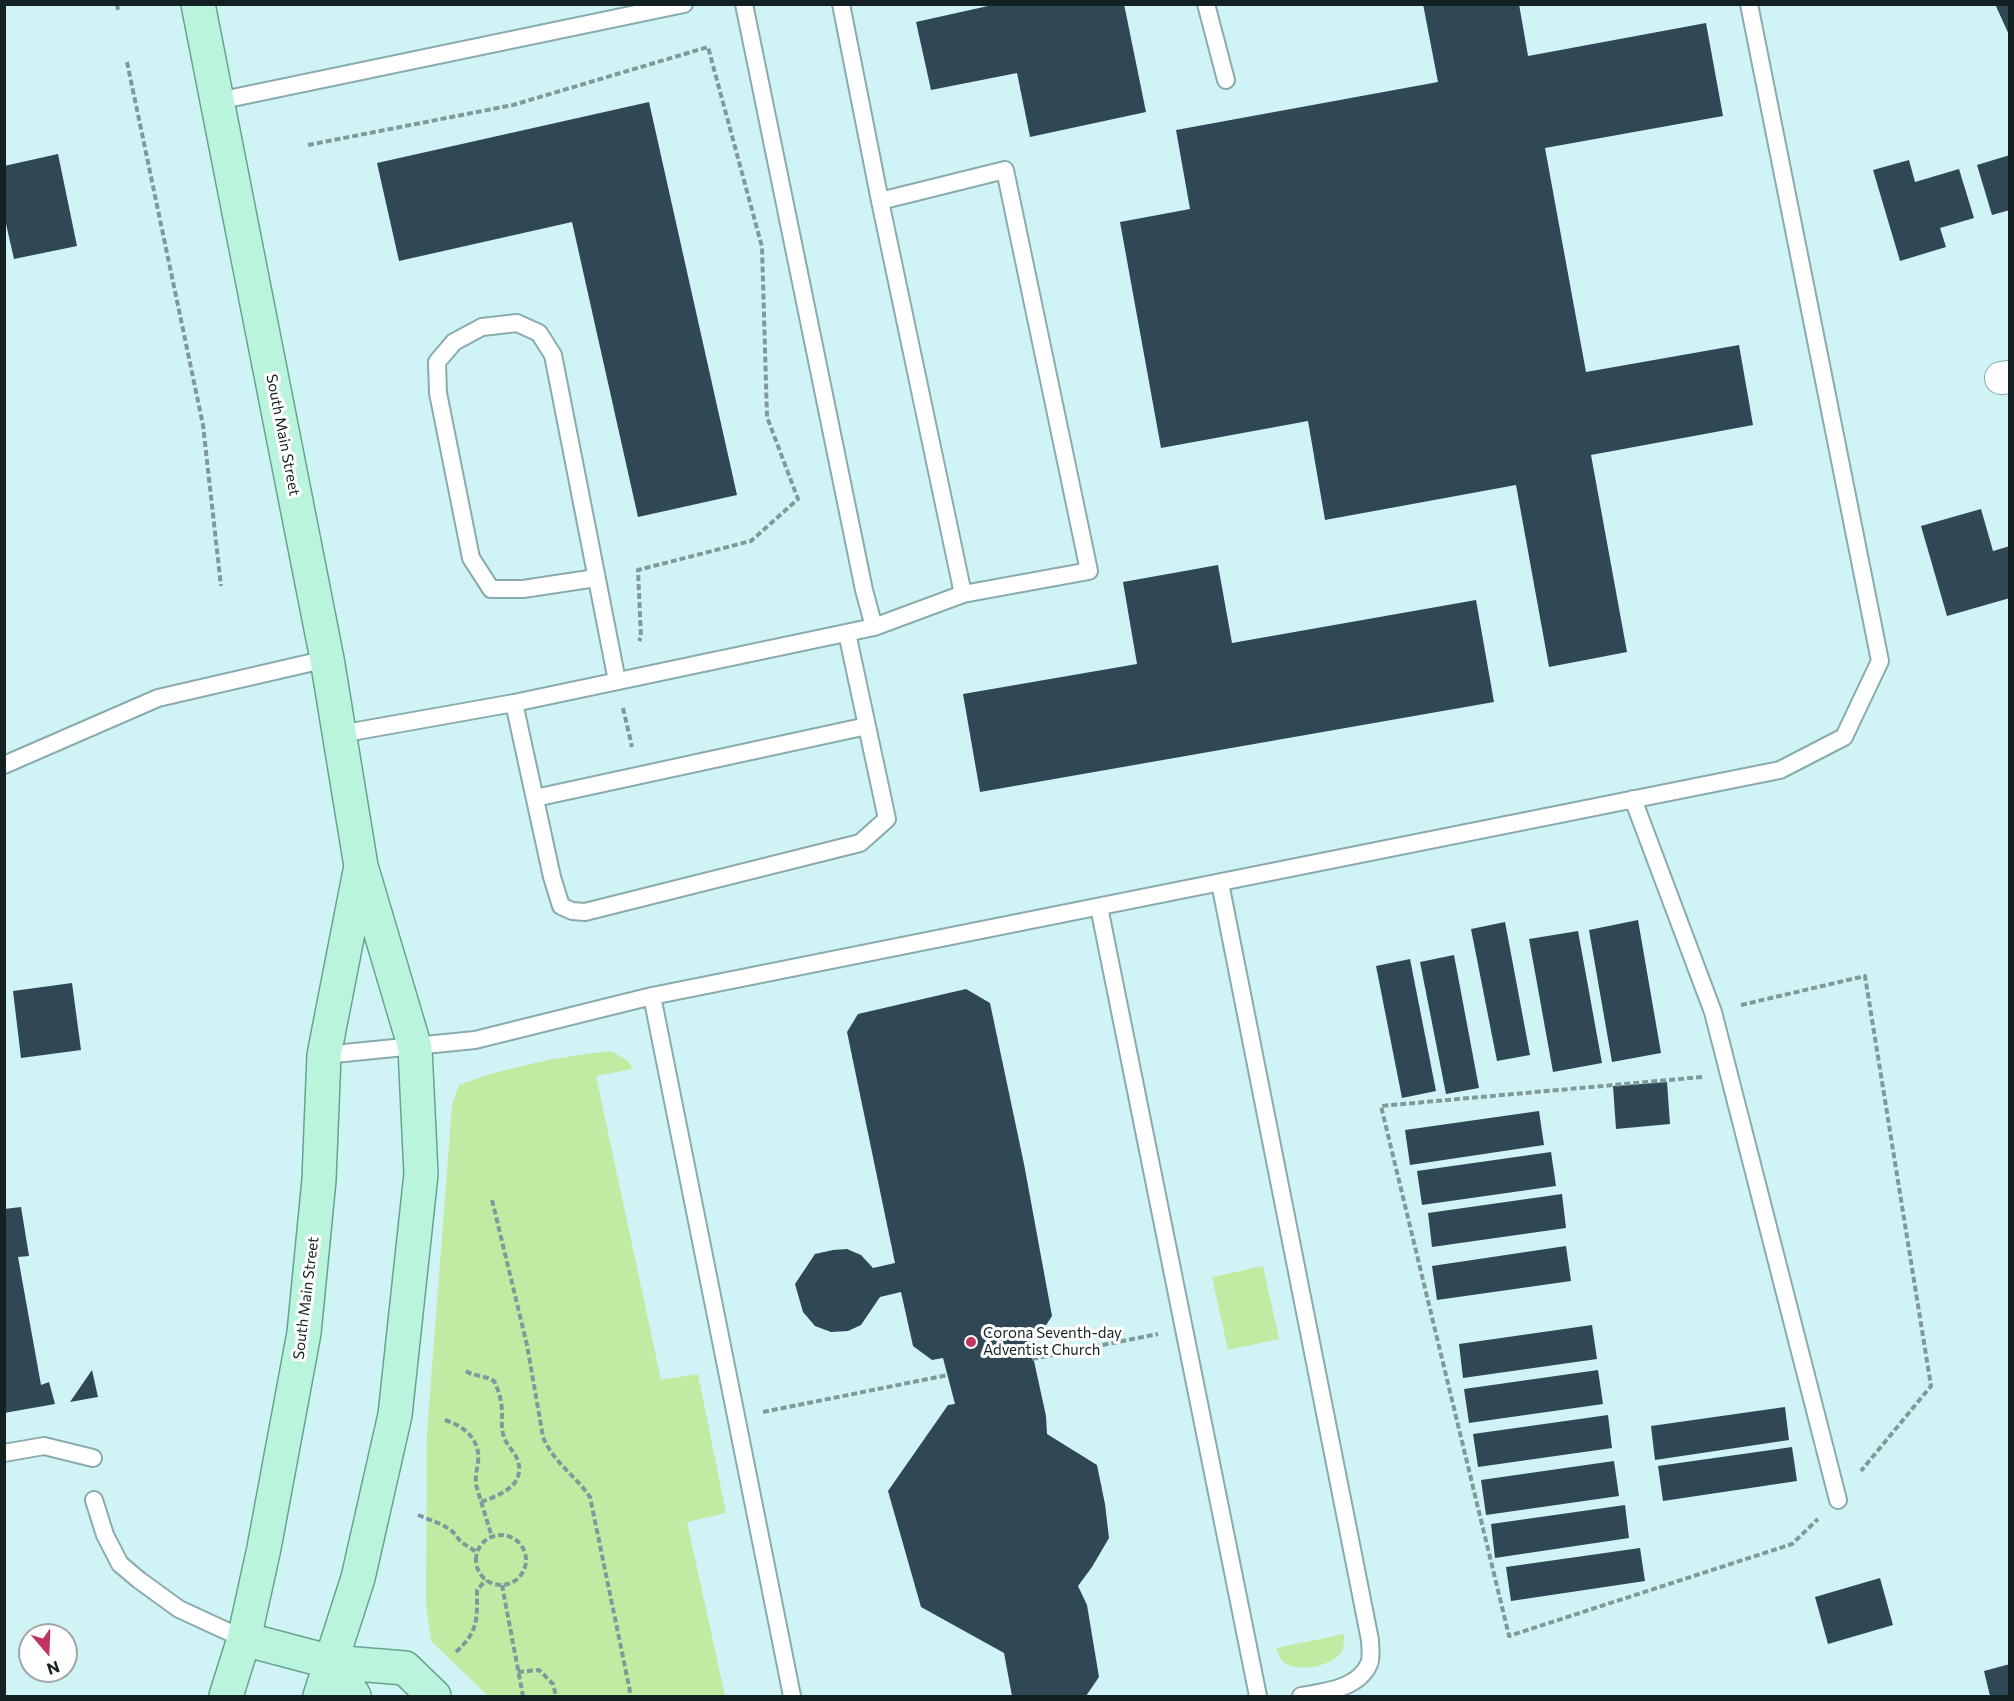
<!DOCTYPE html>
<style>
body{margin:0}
#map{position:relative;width:2014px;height:1701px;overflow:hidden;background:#d0f4f5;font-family:Commissioner,sans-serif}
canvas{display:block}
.frame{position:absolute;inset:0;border:6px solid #142122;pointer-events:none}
.north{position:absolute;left:18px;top:1623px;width:60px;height:60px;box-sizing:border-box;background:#fff;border:2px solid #a1a6a7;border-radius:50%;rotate:161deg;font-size:16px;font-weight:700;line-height:24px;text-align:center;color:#142122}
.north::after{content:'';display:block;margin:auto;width:21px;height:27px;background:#c13462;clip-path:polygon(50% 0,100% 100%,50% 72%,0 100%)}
</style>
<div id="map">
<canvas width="2014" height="1701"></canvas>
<div class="frame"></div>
<div class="north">N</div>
</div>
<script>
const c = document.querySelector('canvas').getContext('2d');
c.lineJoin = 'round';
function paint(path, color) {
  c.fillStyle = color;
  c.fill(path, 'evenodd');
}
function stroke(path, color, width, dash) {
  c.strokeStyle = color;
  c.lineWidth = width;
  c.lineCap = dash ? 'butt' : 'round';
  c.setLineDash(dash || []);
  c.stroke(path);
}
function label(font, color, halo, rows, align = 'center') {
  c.font = font + ' Commissioner,sans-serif';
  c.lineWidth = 6;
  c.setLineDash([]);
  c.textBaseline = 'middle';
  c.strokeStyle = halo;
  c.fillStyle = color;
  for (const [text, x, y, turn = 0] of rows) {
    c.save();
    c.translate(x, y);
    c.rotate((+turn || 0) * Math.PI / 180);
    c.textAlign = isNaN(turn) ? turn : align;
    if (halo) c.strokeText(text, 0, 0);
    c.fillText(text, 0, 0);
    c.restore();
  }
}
paint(new Path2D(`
 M611,1051L628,1061L633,1069L596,1076L661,1380L698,1374L726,1513L687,1522L725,1696H488L431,1641L426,1603L427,1433L452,1105L459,1085C506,1067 560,1056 611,1051Z
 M1263,1266L1279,1339L1228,1350L1212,1277Z
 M1344,1634C1344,1639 1344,1645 1343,1649C1335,1667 1296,1674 1282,1661C1279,1657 1278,1652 1276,1648Z`), '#c1eaa3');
paint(new Path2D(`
 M997,4H1124L1146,112L1030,137L1017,73L931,90L916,22Z
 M1423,4H1519L1528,56L1706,23L1723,116L1545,148L1586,372L1739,345L1753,425L1591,455L1627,652L1549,667L1516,485L1325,520L1308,421L1161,448L1120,222L1190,209L1176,130L1438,82Z
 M1995,4H2010V37Z
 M649,102L737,495L638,517L572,222L399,261L377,163Z
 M58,154L77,246L14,259L4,215V166Z
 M2010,155V210L1992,215L1977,165Z
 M1909,160L1915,182L1959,169L1974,218L1940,228L1946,247L1900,261L1873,170Z
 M1981,509L1993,551L2010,546V598L1947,616L1921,526Z
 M1218,565L1232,643L1476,600L1494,702L980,792L963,694L1137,664L1123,582Z
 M1638,920L1661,1053L1612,1062L1589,930Z
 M1505,922L1530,1055L1497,1061L1471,929Z
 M1578,931L1602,1063L1553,1072L1529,939Z
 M1454,955L1479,1088L1446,1094L1420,962Z
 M1410,959L1436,1091L1402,1098L1376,966Z
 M72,983L81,1050L21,1058L13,991Z
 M966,989L990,1003L1024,1164L1052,1316L1041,1333L1029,1338L1046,1416L1047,1434L1097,1465L1105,1504L1109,1538L1092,1567L1078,1586L1087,1605L1099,1677L1086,1696H1012L1004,1653L921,1607L888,1491L948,1405L955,1404L943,1358L932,1360L913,1346L901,1292L880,1297L861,1325L848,1331L831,1332L815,1326L803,1312L795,1284L815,1254L833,1250L847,1249L861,1255L873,1268L895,1263L847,1032L858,1014Z
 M1667,1082L1670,1124L1616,1129L1613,1086Z
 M1539,1111L1544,1145L1410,1165L1405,1130Z
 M1551,1152L1556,1186L1422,1205L1417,1171Z
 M1562,1194L1566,1228L1432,1247L1428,1213Z
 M21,1207L29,1256L18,1257L41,1385L49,1382L55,1404L4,1413V1209Z
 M1566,1246L1571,1281L1437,1300L1432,1266Z
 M1592,1325L1597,1359L1463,1378L1459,1344Z
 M92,1370L98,1397L70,1402Z
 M1598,1370L1603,1404L1469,1423L1464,1389Z
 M1785,1407L1789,1440L1655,1460L1651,1426Z
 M1608,1415L1612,1448L1478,1467L1473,1434Z
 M1792,1447L1797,1481L1663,1501L1658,1466Z
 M1614,1461L1619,1496L1486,1515L1481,1480Z
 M1625,1505L1629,1538L1495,1558L1491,1524Z
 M1640,1548L1645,1581L1511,1601L1506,1567Z
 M1880,1578L1893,1625L1828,1644L1815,1597Z
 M2010,1664V1696H1990L1984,1671Z`), '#304855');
const lane = new Path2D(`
 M841,4L880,201
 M1206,4L1226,80
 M218,101L684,4
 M596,578L523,589H491L471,558L438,393L437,362L454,342L482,327L517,323L539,333L553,355L617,681
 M874,627L963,594L1089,571L1005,170L880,201L963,594
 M514,703L552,877L561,906L572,911L585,912L860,843L887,819L847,633
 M340,734L514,703L874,627L864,590L744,4
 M4,765L158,698L327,659
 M535,798L867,726
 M1633,799L1713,1012L1838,1500
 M1220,883L1370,1640C1370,1647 1372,1658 1369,1664C1358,1689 1324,1692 1301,1696
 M1099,907L1258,1696
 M652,996L792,1696
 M324,1055L475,1040L652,996L1780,770L1844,737L1880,661L1749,4
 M4,1453L44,1446L93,1458
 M94,1500L105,1535L120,1564L139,1580L179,1609L244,1639`);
const street = new Path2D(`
 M2001,378L2010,377`);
const primary = new Path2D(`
 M198,4L327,659L361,866L415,1048L421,1174L395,1415L358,1578L320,1696
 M244,1639L331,1662L405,1668L434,1696
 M331,1662L354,1696
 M226,1696L244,1639L264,1548L304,1333L319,1180L324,1055L360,871`);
stroke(lane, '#8aabad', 20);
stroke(street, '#8aabad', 34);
stroke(primary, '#63a58c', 36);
stroke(new Path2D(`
 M117,4L118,10
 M127,62L203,425L221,586
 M308,145L513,105L708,47L762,247L767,417L798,499L751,541L638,570L641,637L639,641
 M623,708L632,747
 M1741,1005L1865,976L1931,1386L1861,1471
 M1702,1077L1381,1106L1509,1636L1792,1544L1818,1519
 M492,1200L527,1345L543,1437C553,1462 575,1475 590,1497L631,1696
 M1032,1359L1158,1334
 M466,1371C475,1377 484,1375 494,1381C499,1391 502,1402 502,1413C502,1421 501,1429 504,1437C507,1446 515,1452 518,1461C525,1486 500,1495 481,1502
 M763,1412L948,1375
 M445,1420C464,1426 481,1440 478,1462C477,1470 475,1477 476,1485L492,1537
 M418,1515L443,1525L453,1532L461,1542L478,1553
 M476 1560a25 25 0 1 1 50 0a25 25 0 1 1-50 0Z
 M502,1585L523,1696
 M456,1652C479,1631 477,1619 477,1590L486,1580
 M518,1672L539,1670L553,1684L556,1696`), '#809a9b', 4, [6, 3]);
stroke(lane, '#fff', 16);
stroke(street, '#fff', 32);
stroke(primary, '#bbf4dc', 33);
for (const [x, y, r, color] of [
 [971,1342,6,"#c13462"]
]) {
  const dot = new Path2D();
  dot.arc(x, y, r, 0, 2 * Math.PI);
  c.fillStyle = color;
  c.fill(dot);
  stroke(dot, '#fff', 2);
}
label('15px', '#142122', '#fff', [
 ["South Main Street",283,435,79],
 ["South Main Street",306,1298,-83]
]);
label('15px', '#142122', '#fff', [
 ["Corona Seventh-day",983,1333],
 ["Adventist Church",983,1350]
], 'left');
</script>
